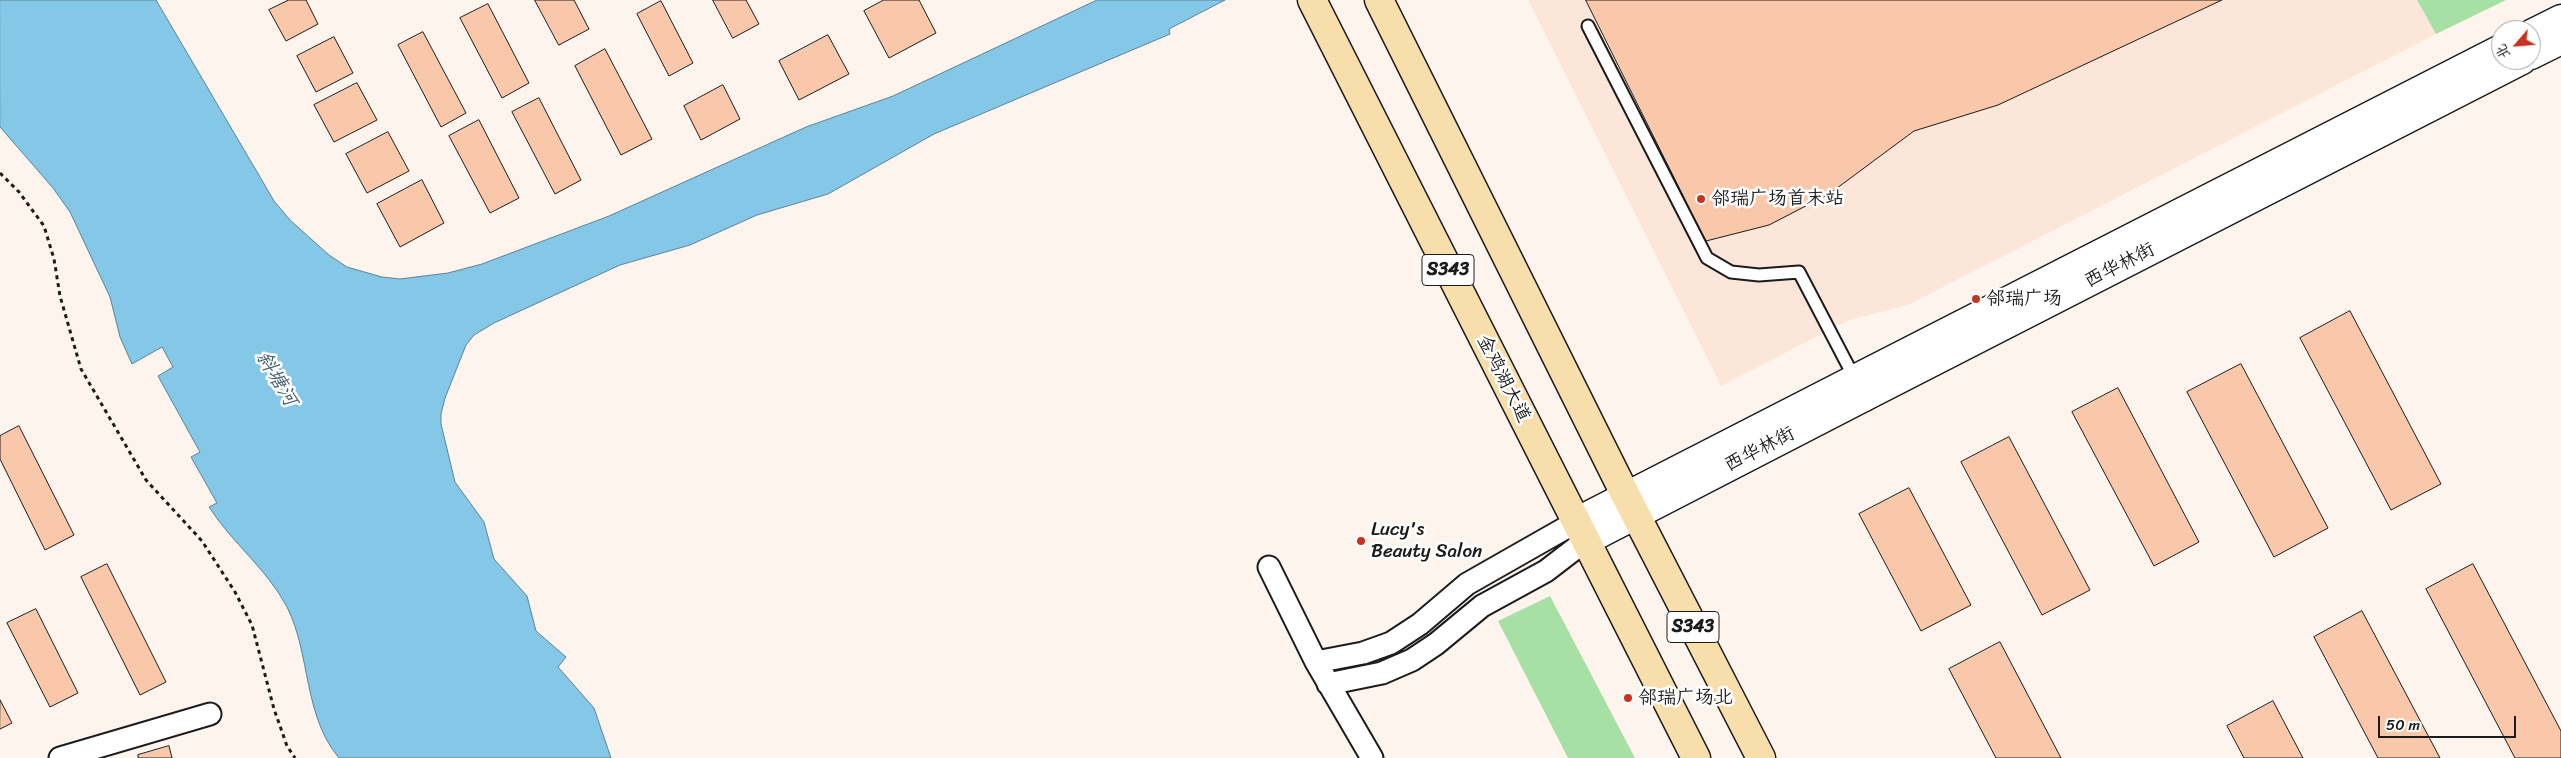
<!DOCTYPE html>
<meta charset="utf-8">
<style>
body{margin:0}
#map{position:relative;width:2561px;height:758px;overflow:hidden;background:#fef4ee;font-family:Sriracha,"LXGW WenKai TC",sans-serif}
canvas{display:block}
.north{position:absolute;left:2491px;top:20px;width:50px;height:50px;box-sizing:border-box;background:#fff;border:1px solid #a4a4a4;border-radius:50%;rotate:243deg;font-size:14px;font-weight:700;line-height:20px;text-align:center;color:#1c1c1c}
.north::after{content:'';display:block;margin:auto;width:18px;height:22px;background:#c8321e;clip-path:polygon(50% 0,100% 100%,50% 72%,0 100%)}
.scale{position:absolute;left:2378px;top:716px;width:138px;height:22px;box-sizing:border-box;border:2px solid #1c1c1c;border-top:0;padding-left:6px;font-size:15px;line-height:18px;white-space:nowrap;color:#1c1c1c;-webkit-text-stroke:4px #fff;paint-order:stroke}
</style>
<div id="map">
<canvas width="2561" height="758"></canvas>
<div class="north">北</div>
<div class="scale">50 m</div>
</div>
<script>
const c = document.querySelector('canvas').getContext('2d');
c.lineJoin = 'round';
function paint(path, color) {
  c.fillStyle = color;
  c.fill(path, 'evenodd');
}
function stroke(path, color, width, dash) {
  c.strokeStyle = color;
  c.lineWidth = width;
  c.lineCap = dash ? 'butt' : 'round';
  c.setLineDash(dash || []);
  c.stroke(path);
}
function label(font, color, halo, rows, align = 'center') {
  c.font = font + ' Sriracha,"LXGW WenKai TC",sans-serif';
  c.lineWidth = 5;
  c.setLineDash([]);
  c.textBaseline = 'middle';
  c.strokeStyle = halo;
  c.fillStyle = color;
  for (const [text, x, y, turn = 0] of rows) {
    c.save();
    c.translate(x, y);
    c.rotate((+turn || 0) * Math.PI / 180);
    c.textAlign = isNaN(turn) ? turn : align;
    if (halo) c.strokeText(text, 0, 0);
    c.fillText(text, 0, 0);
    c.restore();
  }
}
paint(new Path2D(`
 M1528,0H2417L2436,34L1908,305L1849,320L1721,386Z`), '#fce6d9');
paint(new Path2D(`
 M2417,0H2506L2436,34Z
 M1550,596L1635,758H1568L1498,621Z`), '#a7e0a5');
const water = new Path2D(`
 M0,0H156L260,177L274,201L290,220L329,255L347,267L382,277L400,279L448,273L482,264L609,216L806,127L893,96L1097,0H1225L1169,29L1170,34L934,134L828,194L757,215L690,245L620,265L494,323L474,335L466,345L445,398L441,414V424L455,482L484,522L494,559L527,596L536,631L566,657L558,667L594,708L611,758H339C303,715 311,655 287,607C267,569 232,543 209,507L217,503L191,457L200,452L158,376L173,367L162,347L132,364L120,337L110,297L70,212L53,188L0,127Z`);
paint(water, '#85c7e6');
stroke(water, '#5b8395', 1);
const building = new Path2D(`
 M289,0H306L318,24L286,41L269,10Z
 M535,0H574L589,29L559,45Z
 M713,0H746L759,24L733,38Z
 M884,0H919L936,33L889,58L864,11Z
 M1586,0H2222L1998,105L1914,131L1829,194L1769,225L1706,241Z
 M661,1L693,63L669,76L637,14Z
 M488,4L529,83L502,98L460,18Z
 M423,32L466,113L441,127L398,45Z
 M828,35L849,74L799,100L779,61Z
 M334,37L353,73L316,92L297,56Z
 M605,49L652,139L621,155L575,66Z
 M357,83L377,120L334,142L314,105Z
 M723,85L740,119L701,140L684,106Z
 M539,98L581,180L555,194L512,112Z
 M479,120L519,198L490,213L449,136Z
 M388,132L409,171L367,193L346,154Z
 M422,180L444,223L400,247L377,204Z
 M2350,311L2441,484L2391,510L2300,338Z
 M2241,364L2328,528L2274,557L2187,392Z
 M2118,388L2199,542L2154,566L2072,412Z
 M19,426L74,535L45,550L0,459V436Z
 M2009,437L2090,590L2042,615L1961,462Z
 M1909,488L1971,605L1921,631L1859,514Z
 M107,564L166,682L140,695L81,577Z
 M2473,564L2561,731V758H2515L2426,589Z
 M36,609L78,693L50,707L7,623Z
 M2362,611L2440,758H2378L2314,637Z
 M2000,642L2061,758H1996L1949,669Z
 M0,700L12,723L0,729Z
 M2273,701L2303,758H2244L2227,726Z
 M169,746L172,758H138V755Z`);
paint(building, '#f9c7a9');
stroke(building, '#1c1c1c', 1);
const service = new Path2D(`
 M1588,26L1707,258L1731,272L1759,275L1799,272L1855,379`);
const minor = new Path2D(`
 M1269,567L1316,662L1372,758
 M1316,662L1363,653L1391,643L1420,624L1467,584L1576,522
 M1328,684L1382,673L1412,660L1436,644L1482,606L1546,571L1585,541
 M60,758L210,714`);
const tertiary = new Path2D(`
 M1576,522L1855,379
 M1585,541L1864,397`);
const secondary = new Path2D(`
 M2531,34L2561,19
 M2531,55L2561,40
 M1855,379L2501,49
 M1864,397L2522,60`);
const primary = new Path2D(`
 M1312,0L1696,758
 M1379,0L1626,496L1761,758`);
stroke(service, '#1c1c1c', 15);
stroke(minor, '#1c1c1c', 25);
stroke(tertiary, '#1c1c1c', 31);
stroke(secondary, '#1c1c1c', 31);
stroke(primary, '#1c1c1c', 31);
stroke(new Path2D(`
 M0,173L19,192L44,226L54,259L60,296L81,369L146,480L202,541L235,592L252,625L274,709L287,746L295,758`), '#1c1c1c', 3, [4, 4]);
stroke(service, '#fff', 11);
stroke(minor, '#fff', 21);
stroke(tertiary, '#fff', 28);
stroke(secondary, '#fff', 28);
stroke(primary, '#f8deab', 28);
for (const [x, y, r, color] of [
 [1701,199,5,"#c8321e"],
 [1976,299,5,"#c8321e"],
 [1361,541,5,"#c8321e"],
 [1628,698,5,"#c8321e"]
]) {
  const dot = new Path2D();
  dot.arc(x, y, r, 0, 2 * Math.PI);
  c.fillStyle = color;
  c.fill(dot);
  stroke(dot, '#fff', 2);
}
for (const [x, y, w] of [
 [1448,270,52],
 [1693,627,52]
]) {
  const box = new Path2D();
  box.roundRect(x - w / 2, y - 15.5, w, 31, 4);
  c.fillStyle = '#fff';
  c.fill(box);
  stroke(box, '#1c1c1c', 1);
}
label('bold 18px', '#1c1c1c', null, [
 ["S343",1448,270],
 ["S343",1693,627]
]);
label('19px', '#1c1c1c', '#fff', [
 ["邻瑞广场首末站",1711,199],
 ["邻瑞广场",1986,299],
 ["Lucy's",1371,530],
 ["Beauty Salon",1371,552],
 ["邻瑞广场北",1638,698]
], 'left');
label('19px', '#1c1c1c', '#fff', [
 ["西华林街",2120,266,-27],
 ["金鸡湖大道",1503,379,63],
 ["西华林街",1760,450,-27]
]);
label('italic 20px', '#46606d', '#fff', [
 ["斜塘河",276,379,59]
]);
</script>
